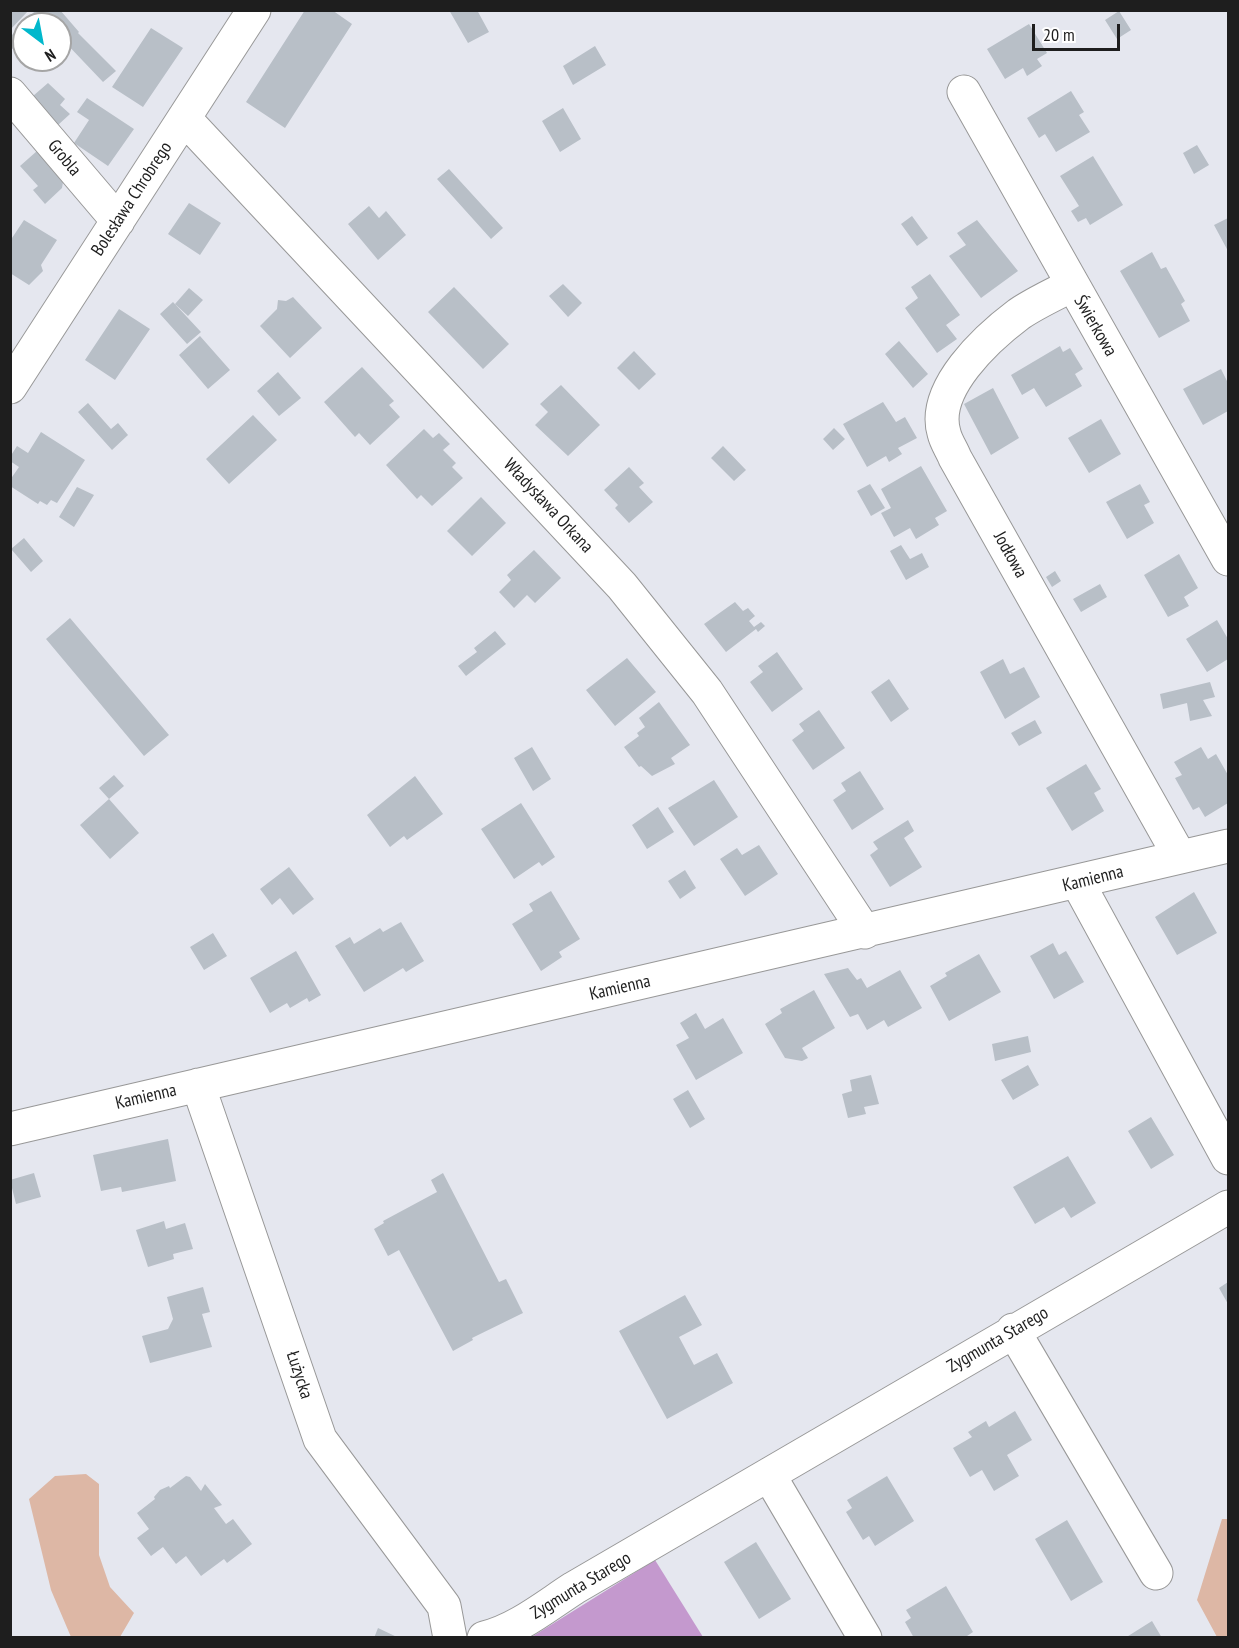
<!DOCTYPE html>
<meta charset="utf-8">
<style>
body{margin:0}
#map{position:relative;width:1239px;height:1648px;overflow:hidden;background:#e5e7ef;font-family:"PT Sans Narrow",sans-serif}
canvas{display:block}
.frame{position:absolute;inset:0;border:12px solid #1e1e1e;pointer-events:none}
.north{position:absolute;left:12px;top:12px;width:60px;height:60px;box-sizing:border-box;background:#fff;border:2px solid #a5a5a5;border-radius:50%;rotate:148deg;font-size:16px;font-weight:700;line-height:24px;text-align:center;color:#1e1e1e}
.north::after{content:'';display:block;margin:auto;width:21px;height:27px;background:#01b8cc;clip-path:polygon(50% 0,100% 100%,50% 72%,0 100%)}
.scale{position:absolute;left:1032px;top:24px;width:88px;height:27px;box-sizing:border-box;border:3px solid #1e1e1e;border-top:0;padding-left:8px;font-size:18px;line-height:21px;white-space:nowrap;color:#1e1e1e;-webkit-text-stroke:4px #fff;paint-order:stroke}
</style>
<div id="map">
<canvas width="1239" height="1648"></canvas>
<div class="frame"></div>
<div class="north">N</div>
<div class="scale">20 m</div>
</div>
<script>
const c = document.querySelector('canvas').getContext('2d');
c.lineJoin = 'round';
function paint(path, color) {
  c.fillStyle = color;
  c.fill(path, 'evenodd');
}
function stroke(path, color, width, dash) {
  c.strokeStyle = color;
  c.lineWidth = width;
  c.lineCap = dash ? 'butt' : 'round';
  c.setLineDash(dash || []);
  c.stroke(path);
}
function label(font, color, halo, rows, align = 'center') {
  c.font = font + ' "PT Sans Narrow",sans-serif';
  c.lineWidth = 4.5;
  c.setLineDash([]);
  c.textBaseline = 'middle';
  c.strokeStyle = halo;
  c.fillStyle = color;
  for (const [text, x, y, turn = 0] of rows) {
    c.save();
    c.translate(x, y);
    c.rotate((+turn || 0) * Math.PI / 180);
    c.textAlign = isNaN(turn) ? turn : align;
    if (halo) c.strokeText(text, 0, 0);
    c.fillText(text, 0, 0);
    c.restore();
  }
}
paint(new Path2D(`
 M655,1560L703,1637L530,1638Z`), '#c499ce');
paint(new Path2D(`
 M86,1474L99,1484V1555L110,1587L134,1613L120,1637H71L51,1590L29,1499L55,1476Z
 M1222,1519H1228V1637H1217L1197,1600Z`), '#ddb7a5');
paint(new Path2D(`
 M10,10H29L10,30Z
 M36,10H60L79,32L78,33L116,71L103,82L63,40L65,38L60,34V24H24V57L10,47V37Z
 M305,10H332L352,24L285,128L246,102Z
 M449,10H477L489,32L468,43Z
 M1119,11L1131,30L1117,39L1105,20Z
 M1029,24L1047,53L1037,59L1042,66L1027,76L1023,68L1005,79L987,49Z
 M151,28L183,48L143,107L112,87Z
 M595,46L606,65L573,85L563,66Z
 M48,83L65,99L60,105L70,114L58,125L33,96Z
 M1071,91L1084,112L1079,115L1090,132L1056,152L1045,134L1039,138L1027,118Z
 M87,98L134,129L108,166L74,143L89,120L77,112Z
 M563,108L581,139L560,152L542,121Z
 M1197,145L1209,165L1194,174L1183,153Z
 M37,151L63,182L62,188L45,204L33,190L38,186L20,166Z
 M1093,156L1123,205L1090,225L1086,218L1078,222L1071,211L1079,206L1060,176Z
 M449,169L503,228L491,239L437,179Z
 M189,203L221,223L200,255L168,234Z
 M369,206L379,218L386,211L406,235L378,260L348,224Z
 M912,216L928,238L917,246L901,224Z
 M1228,218V251L1214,225Z
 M24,220L57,240L41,265L43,271L29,285L10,273V241Z
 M977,220L1018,271L981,298L949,256L966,245L957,233Z
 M1152,252L1161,269L1166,267L1185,301L1181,304L1190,321L1159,338L1120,271Z
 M930,274L960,315L946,325L957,339L937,353L905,308L918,298L911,287Z
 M563,284L582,303L568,317L549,296Z
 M454,287L509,344L483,369L428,312Z
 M189,288L203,300L188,316L175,304Z
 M293,297L322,328L290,358L260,326L277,309L278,300L286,301Z
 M173,302L201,332L187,344L160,314Z
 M119,309L150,329L115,380L85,360Z
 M200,336L230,370L208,389L179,355Z
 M899,341L928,374L913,388L885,354Z
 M1060,346L1063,352L1070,348L1083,369L1075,374L1082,386L1046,407L1034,388L1022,395L1011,375Z
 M634,351L656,374L639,390L617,368Z
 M362,367L394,401L389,405L400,417L370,445L359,433L355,437L324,402Z
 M1221,369L1228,383V411L1203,425L1183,389Z
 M278,372L301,398L279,416L257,391Z
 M561,385L600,425L568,456L535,425L548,412L540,404Z
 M993,388L1019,438L991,455L964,404Z
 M883,402L896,422L905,417L917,438L898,448L902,454L889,462L886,456L867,467L843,424Z
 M88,403L111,429L118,423L128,435L112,450L78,412Z
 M253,415L277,440L229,484L206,459Z
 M1101,419L1121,454L1089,473L1068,438Z
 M834,428L845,439L833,450L823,439Z
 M424,429L433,438L439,433L450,444L443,450L456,463L452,467L463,478L432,506L421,495L417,499L386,465Z
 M41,432L85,460L57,503L51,500L47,505L40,501L38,504L10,486V480L19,467L10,461V457L17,446L28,453Z
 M723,446L746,470L734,481L711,458Z
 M921,466L947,511L935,518L939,525L916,539L910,528L894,537L881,513L891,508L881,489Z
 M629,467L644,483L639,487L653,502L629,523L615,508L618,505L604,490Z
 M870,484L885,508L871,516L857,491Z
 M1140,484L1150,502L1144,505L1154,523L1127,539L1106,502Z
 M77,487L94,495L74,527L59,517Z
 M481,497L506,523L472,556L447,531Z
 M24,538L43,561L31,572L11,549Z
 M901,545L910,559L922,553L929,567L906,580L890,551Z
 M534,550L561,578L535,603L527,595L514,608L499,592L511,580L507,575Z
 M1179,554L1198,588L1184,597L1189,606L1168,617L1144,575Z
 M1055,571L1061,581L1052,587L1046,577Z
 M1100,584L1107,597L1081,612L1073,599Z
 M735,602L743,611L748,608L755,616L749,621L754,627L761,622L765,626L758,632L756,629L726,652L704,624Z
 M70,618L169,735L144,756L46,639Z
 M1217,620L1228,639V659L1207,672L1186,639Z
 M495,631L506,644L466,676L458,666L477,652L474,648Z
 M777,652L803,689L772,712L750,682L763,672L758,666Z
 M627,658L656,692L615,726L586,690Z
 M1003,659L1010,674L1024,667L1040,697L1005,719L980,672Z
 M889,679L909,709L891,722L871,692Z
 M1210,682L1215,697L1203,700L1212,716L1190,721L1187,703L1163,709L1160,694Z
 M659,702L690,745L671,758L675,764L652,776L641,766L639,767L624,747L639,736L637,733L645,727L639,718Z
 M819,710L845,748L813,770L792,740L804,731L799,724Z
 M1035,720L1042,733L1019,746L1011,733Z
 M532,747L551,779L533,791L514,758Z
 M1201,747L1208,759L1216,754L1228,775V803L1205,817L1199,807L1193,810L1175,778L1182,775L1174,762Z
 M1086,764L1101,789L1094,793L1104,811L1072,831L1046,788Z
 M860,771L884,809L852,830L833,800L846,791L841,783Z
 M114,775L124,786L109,799L99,788Z
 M415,776L443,814L407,840L404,836L390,847L367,815Z
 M714,780L738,817L694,846L668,808Z
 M109,799L139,833L110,859L80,825Z
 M521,803L555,857L542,866L539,862L514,879L481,829Z
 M658,807L674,832L647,849L632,825Z
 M908,820L914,831L904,838L922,867L890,887L870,855L878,849L873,842Z
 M759,845L778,874L745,896L720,859L737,848L742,855Z
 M289,867L314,899L293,915L280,898L272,905L260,889Z
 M685,870L696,888L680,899L668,881Z
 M551,891L580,939L559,952L562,957L541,971L512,924L533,911L529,904Z
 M1194,892L1217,933L1177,955L1155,917Z
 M401,922L424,961L406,972L403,968L364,992L335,946L350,937L354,944L380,928L383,932Z
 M213,933L227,956L204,970L190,947Z
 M1053,943L1059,955L1066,951L1084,982L1054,999L1030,956Z
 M296,951L321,995L309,1002L307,998L290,1008L287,1003L270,1013L250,978Z
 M979,954L1001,992L949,1021L930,986L947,976L945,973Z
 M848,968L857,980L861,978L867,988L900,970L922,1008L888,1027L884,1020L867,1030L858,1014L850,1017L824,974Z
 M814,990L835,1028L802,1048L808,1058L802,1061L785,1058L765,1024L782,1013L780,1009Z
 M696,1013L705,1029L723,1018L743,1053L696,1080L676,1045L689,1038L680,1023Z
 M1028,1036L1031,1052L995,1061L992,1044Z
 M1028,1065L1039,1085L1013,1100L1001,1080Z
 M871,1075L879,1104L864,1107L866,1114L848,1118L842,1094L852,1091L850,1080Z
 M688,1090L705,1119L690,1128L673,1099Z
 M1151,1117L1174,1155L1151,1169L1128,1131Z
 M168,1139L176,1181L122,1192L121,1187L101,1191L93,1155Z
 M1068,1156L1096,1203L1071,1218L1064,1207L1035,1224L1013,1187Z
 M34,1173L41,1197L16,1204L10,1180Z
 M443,1173L499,1282L506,1279L523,1313L472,1338L473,1340L453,1351L399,1250L388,1256L374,1229L384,1223L383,1221L437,1192L431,1180Z
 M164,1221L166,1229L185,1223L193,1249L173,1254L174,1259L148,1267L136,1230Z
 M1228,1282V1304L1219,1288Z
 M203,1287L210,1312L202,1314L212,1347L150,1363L142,1336L168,1329L173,1319L167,1297Z
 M685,1295L702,1325L679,1337L694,1365L717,1353L733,1383L667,1419L619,1331Z
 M1015,1411L1032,1440L1007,1455L1019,1476L994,1491L982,1470L970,1477L953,1448L972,1437L968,1432L986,1421L989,1427Z
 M186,1476L190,1477L201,1491L205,1484L222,1505L214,1508L226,1524L233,1519L252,1544L227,1563L224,1559L201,1576L186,1556L176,1564L163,1547L151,1556L137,1538L149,1529L137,1513L155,1499L154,1497L160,1490L169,1486L170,1488Z
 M887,1476L914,1521L875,1546L869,1536L863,1540L846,1512L852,1508L847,1500Z
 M1067,1520L1103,1582L1071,1601L1035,1539Z
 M756,1542L791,1599L759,1619L724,1562Z
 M946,1586L973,1632L964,1638H914L905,1622L911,1618L906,1610Z
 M1152,1621L1162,1638H1125Z
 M378,1628L399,1638H374Z`), '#b8bfc7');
const minor = new Path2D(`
 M964,92L1228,559
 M10,94L118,221
 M184,118L622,586L707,692L865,932
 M1072,285C1055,294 1035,303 1019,314C987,338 931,389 944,433C946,442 952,450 955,458L1180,857
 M10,387L254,10
 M1078,883L1228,1158
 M198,1085L320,1439L444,1606L450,1638
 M10,1129L1228,846
 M1013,1330L1156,1573
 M769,1475L865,1638
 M484,1638C517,1630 546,1606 574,1588L1228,1207`);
stroke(minor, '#989898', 35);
stroke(minor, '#fff', 33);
label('18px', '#1e1e1e', '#fff', [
 ["Grobla",64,158,50],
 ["Bolesława Chrobrego",132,199,-57],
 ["Świerkowa",1095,326,60],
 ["Władysława Orkana",548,506,47],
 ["Jodłowa",1010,555,61],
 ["Kamienna",1093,879,-14],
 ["Kamienna",620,988,-13],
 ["Kamienna",146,1097,-13],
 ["Zygmunta Starego",998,1340,-30],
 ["Łużycka",299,1375,72],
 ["Zygmunta Starego",581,1586,-31]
]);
</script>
